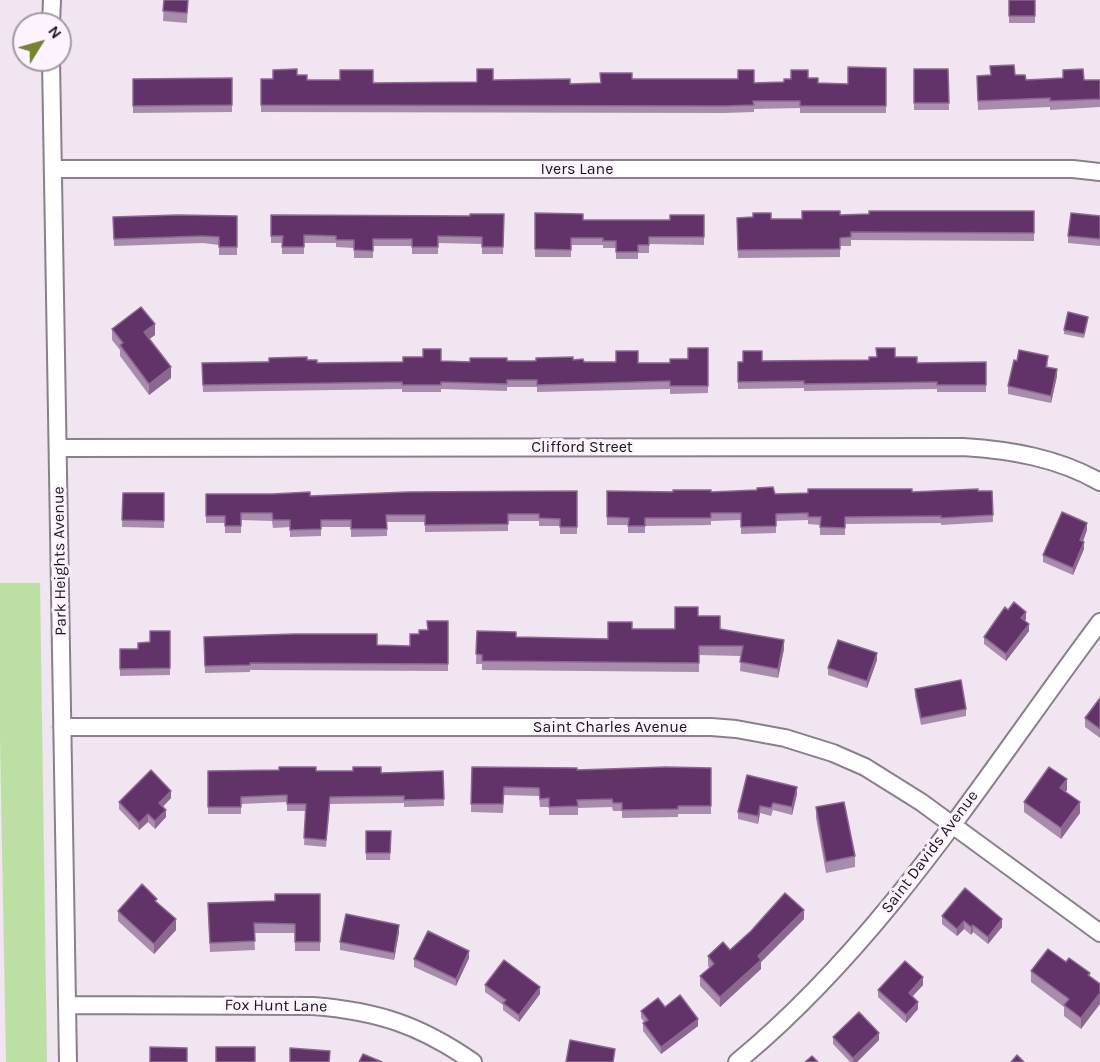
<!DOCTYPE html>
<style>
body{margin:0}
#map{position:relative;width:1100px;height:1062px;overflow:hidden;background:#f0e5f1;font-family:Karla,sans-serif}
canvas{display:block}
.north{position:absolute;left:12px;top:12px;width:60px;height:60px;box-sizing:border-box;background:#fdf3ff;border:2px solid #a29ba3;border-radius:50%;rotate:53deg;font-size:16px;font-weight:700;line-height:24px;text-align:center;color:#19161a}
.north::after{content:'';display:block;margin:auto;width:21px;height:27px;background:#758230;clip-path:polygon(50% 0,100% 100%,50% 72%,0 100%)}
</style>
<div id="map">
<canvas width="1100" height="1062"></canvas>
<div class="north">N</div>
</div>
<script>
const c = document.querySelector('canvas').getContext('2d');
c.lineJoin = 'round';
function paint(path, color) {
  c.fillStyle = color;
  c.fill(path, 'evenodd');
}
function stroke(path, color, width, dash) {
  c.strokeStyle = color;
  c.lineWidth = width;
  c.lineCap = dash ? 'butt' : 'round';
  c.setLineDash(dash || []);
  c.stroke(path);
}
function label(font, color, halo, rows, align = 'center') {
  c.font = font + ' Karla,sans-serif';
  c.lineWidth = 6;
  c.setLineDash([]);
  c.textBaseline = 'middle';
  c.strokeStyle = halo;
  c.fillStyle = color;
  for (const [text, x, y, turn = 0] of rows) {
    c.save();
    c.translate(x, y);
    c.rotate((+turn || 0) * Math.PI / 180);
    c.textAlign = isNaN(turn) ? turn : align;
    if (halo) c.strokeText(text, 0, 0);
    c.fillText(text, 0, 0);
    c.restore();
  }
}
paint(new Path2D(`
 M0,583H40L47,1062H6L0,739Z`), '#bce0a4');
const minor = new Path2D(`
 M51,24L52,0
 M51,60L68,1062
 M53,169H1073L1100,172
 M58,448L963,447C1011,450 1058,458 1100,482
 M62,727H711L736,729L785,738L833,753L865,767L921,802L1100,933
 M67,1005L313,1006C377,1011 420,1025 473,1062
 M737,1062C885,940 986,774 1100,622`);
stroke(minor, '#89808b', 20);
stroke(minor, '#fff', 16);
paint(new Path2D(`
 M164,0H188L187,23L163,21Z
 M1009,0H1035V23H1009Z
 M886,68V113H800V108L754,109V112L724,113L261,112V79H273L297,75L307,80L373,83L477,82L493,80L570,84L600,83L632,79L754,83L784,82L808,78L818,83L848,84Z
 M914,69H948L949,110H914Z
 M1015,75L1026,80H1100V107L1050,110V107L978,110L977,76Z
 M232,78V112L133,113V79Z
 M1034,211V241L851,240V246H840V257L738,258L737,218L771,219H802L840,215Z
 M535,213L583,220H670L704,215V245L649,244V253H638V259H616V248H603V245H571V257H535Z
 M504,214L503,254H482V244L438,243V254H412V246H373V258H354V248L336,247V243H304V254H282V243H271V215L470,216Z
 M237,216V255H219V245L203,243L114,246L113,217Z
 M1100,216V246L1068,243V236Z
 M1088,320L1084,338L1064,334V330Z
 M112,329L155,335L149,339L171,378L149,395L120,356V350L112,340Z
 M708,348V393L670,394V389L537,392V387H507V391L441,389V392H402V389L203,392L202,363L307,360L317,363L441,361H536L573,360L584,362L670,363L688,359Z
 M895,357L917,363L986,362V392H937V389L804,391V388L738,389V362L869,360Z
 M1048,363L1047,367L1057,376L1051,403L1008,394V386Z
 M577,491V534H560V526H539V521H508V531L425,532V522H387V536L351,537V527H321V536L290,537V527L273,528L272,521L241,520V533H225V523H206V494L310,496Z
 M607,491L711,492L775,494L992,491L993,522L941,525V523L845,524V535H820V525L808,524V520L776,521V533L741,534V520L711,521V525L645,526V533H628V525H607Z
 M123,493H164V528L122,527Z
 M1087,530L1083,542L1084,549L1073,575L1043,562V555Z
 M1008,610L1026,619L1025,621L1029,631L1006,661L984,644V637Z
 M698,616L720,629L784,649L778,678L740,671L741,656L699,655V672L482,670V664H476L477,631L516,637L608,639L632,629H675Z
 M448,621V671L250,670V672L205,673L204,637L377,645L410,646L419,634Z
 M170,631V675L120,676V649H138Z
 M877,660L867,688L828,675V668Z
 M915,689L966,709V716L921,725L915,696Z
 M1100,698V738L1085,727V718Z
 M472,767L577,770L711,768V814H678V817L622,818V811H613L612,807L578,808V815H549V807H540L539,796L504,795L503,813L471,812Z
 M208,771H316L381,773L443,771L444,806L404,807V803L330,804L326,847L304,845L306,811H287V802L241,804V814H208Z
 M1067,790L1065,792L1080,813L1061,839L1024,812V802Z
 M797,794L792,815L773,810L771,816L760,813L758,824L738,819V812Z
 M171,798L163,807L166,817L155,829L148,822L139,830L119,809V802Z
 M816,807L855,856V867L826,873L816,818Z
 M366,831H391L390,860H366Z
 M320,894V951H295V933H254L255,950L210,952L208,912L275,901Z
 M157,902L176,930L154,954L118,921V911Z
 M942,916L1002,927L988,944L973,932L971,935L964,929L957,936L942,924Z
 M804,919L761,962V969L720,1007L700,986V976L710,968L708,966V956L730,950Z
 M399,932L394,960L340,950V942Z
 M469,958L456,986L414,967V959Z
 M1066,962L1090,973L1081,1029L1064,1016V1007L1031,982V971Z
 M485,985L540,994L519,1022L503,1010V1005L485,992Z
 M923,985L912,997L918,1009L906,1023L878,997V990Z
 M665,1007L698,1026L661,1054L643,1031V1023H645L641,1018V1011Z
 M833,1037L879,1040L857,1062H850L833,1044Z`), '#a88cac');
paint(new Path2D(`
 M155,324V335L144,343V332Z
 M171,367V378L149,395V384Z
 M1057,369V376L1051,403V396Z
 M1087,523V530L1080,548V540Z
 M1084,542V549L1073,575V568Z
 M1026,612V619L1021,626V618Z
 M1029,624V631L1006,661V654Z
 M784,640V649L778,678V669Z
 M877,653V660L867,688V681Z
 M1067,779V790L1060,799V788Z
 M797,787V794L792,815V807Z
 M171,791V798L159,810V803Z
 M1080,802V813L1061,839V828Z
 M760,806V813L758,824V816Z
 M166,810V817L155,829V821Z
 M148,814V822L139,830V823Z
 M804,910V919L761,962V969L720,1007V997L758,956Z
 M176,919V930L154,954V944Z
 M1002,919V927L988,944V937Z
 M964,921V929L957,936V929Z
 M399,925V932L394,960V953Z
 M973,925V932L971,935V927Z
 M469,951V958L456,986V979Z
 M923,977V985L909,1000V993Z
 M540,987V994L519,1022V1015Z
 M1100,993V1004L1081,1029V1018Z
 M918,1002V1009L906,1023V1015Z
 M698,1019V1026L661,1054V1047Z
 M879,1033V1040L857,1062H853V1058Z`), '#8c6891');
const building = new Path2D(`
 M164,0H188L187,13L163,11Z
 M1009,0H1035V16H1009Z
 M1014,65L1015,75H1025L1026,80L1063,78V70L1083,69L1084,80H1100V99L1050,101V98L978,101L977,76L991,75L990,66Z
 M848,67L886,68V106H800V101H753L754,105L724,106L261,105V79H273V70L297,69V75H307V80H340V70H373V83L477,82V69H493V80L570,79V84L601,83L600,73H632V79H738V70H754V83L784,82V79H791V70H808V78H818V83L848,84Z
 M914,69H948L949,103H914Z
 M232,78V105L133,106V79Z
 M802,211H840V215L869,214V211H1034V233L851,232V237L840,238V249L738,250L737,218L753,217V213H771V219H802Z
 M535,213L583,214V220H670V215H704V237H649V245H638V252H616V241H603V238H571V250L535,249Z
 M1071,213L1100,216V239L1068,236Z
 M470,214H504L503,247H482V237L438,236V247H412V239H373V251L354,250V240H336V236L304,235V247H282L283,236H271V215L470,216Z
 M178,215L237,216V247H219V237L203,236L114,239L113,217Z
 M141,307L155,324L144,332L171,367L149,384L120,345L123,343L112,329Z
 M1068,312L1088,317L1084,334L1064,330Z
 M688,348H708V386H670V381L537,385V380H507V384L441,382V385H402V382L203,385L202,363L269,362V358L307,357V360H317V363L403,362V357H423V349H441V361L470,362V358H507V361H536V358L573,357V360L583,359L584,362H616V351H638V363H670V359H688Z
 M876,348H895V357H917V363L986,362V385H937V382L804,384V381L738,382V362H743V351H762V361L869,360V357H877Z
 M1019,350L1048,356L1046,367L1057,369L1051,396L1008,386L1014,360L1017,361Z
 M773,487L775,494L808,493V489H912V492L978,489V491H992L993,515L941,518V516L845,517V528L820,527L821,517H808V513L776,514V526L741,527V513H711V518H645V526H628L629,518L607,517V491L673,492V490H711V492L757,490V488Z
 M577,491V527H560V519L539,518V514H508V524L425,525V515H386L387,529H351V520H321V529L290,530V520H273L272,513H241V526H225V516H206V494H272L310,492V496L408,492Z
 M123,493H164V521L122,520Z
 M1062,512L1087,523L1080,540L1084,542L1073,568L1043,555Z
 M1014,602L1026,612L1021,618L1029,624L1006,654L984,637L1005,607L1008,610Z
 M675,607H698V616H720V629L784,640L778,669L740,662L743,646H699V663L482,661V655L476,654L477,631L516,632V637L608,639V622H632V629H675Z
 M427,621H448V664L250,663V665L205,666L204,637L294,634H377V645L410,646V634H419V630H428Z
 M150,631H170V668L120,669V649H138V643L150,642Z
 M838,640L877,653L867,681L828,668Z
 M961,680L966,709L921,718L915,689Z
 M1100,698V729L1085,718Z
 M279,767H316V771H353V767H381V773L443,771L444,799L404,800V796L330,797L326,840L304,838L306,804H287V795L241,797V807H208V771L279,770Z
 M472,767L577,768V770L666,767L711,768V806H678V809L622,810V803H613L612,799L577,800L578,806L549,807V798L540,799L539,788L504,787L503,804H471Z
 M1049,767L1067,779L1060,788L1080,802L1061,828L1024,802Z
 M151,770L171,791L159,803L166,810L155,821L148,814L139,823L119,802Z
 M747,775L797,787L792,807L773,803L771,808L760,806L758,816L738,812Z
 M844,802L855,856L826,862L816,807Z
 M366,831H391L390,853H366Z
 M142,884L157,899L155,901L176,919L154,944L118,911Z
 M965,888L1002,919L988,937L973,925L971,927L964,921L957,929L942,916Z
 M785,893L804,910L758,956L761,960L720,997L700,976L714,964L708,956L723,942L730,950L751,931Z
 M275,894H320V942H295V924L254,923L255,941L210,943L208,903L275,901Z
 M346,914L399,925L394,953L340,942Z
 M428,931L469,951L456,979L414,959Z
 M1048,949L1066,962L1069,958L1090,973L1088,975L1100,984V993L1081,1018L1064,1005L1069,999L1031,971Z
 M504,960L540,987L519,1015L503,1003L506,1000L485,985Z
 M905,961L923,977L909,993L918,1002L906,1015L878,990Z
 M680,995L698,1019L661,1047L643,1023L648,1020L641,1011L658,998L665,1007Z
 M859,1012L879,1033L853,1058L833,1037Z
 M570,1040L615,1049L613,1062H566Z
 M150,1047L187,1048V1062H150Z
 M216,1047H255V1062H216Z
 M290,1048L330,1051L329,1062H290Z
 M363,1054L382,1062H359Z
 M1017,1055L1024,1062H1011Z
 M812,1056L818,1062H805Z`);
paint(building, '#613368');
stroke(building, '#8c6891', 1.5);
label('16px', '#19161a', '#fdf3ff', [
 ["Ivers Lane",577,169],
 ["Clifford Street",582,447],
 ["Park Heights Avenue",60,561,-91],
 ["Saint Charles Avenue",610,727],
 ["Saint Davids Avenue",930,852,-53],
 ["Fox Hunt Lane",276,1006,1]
]);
</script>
